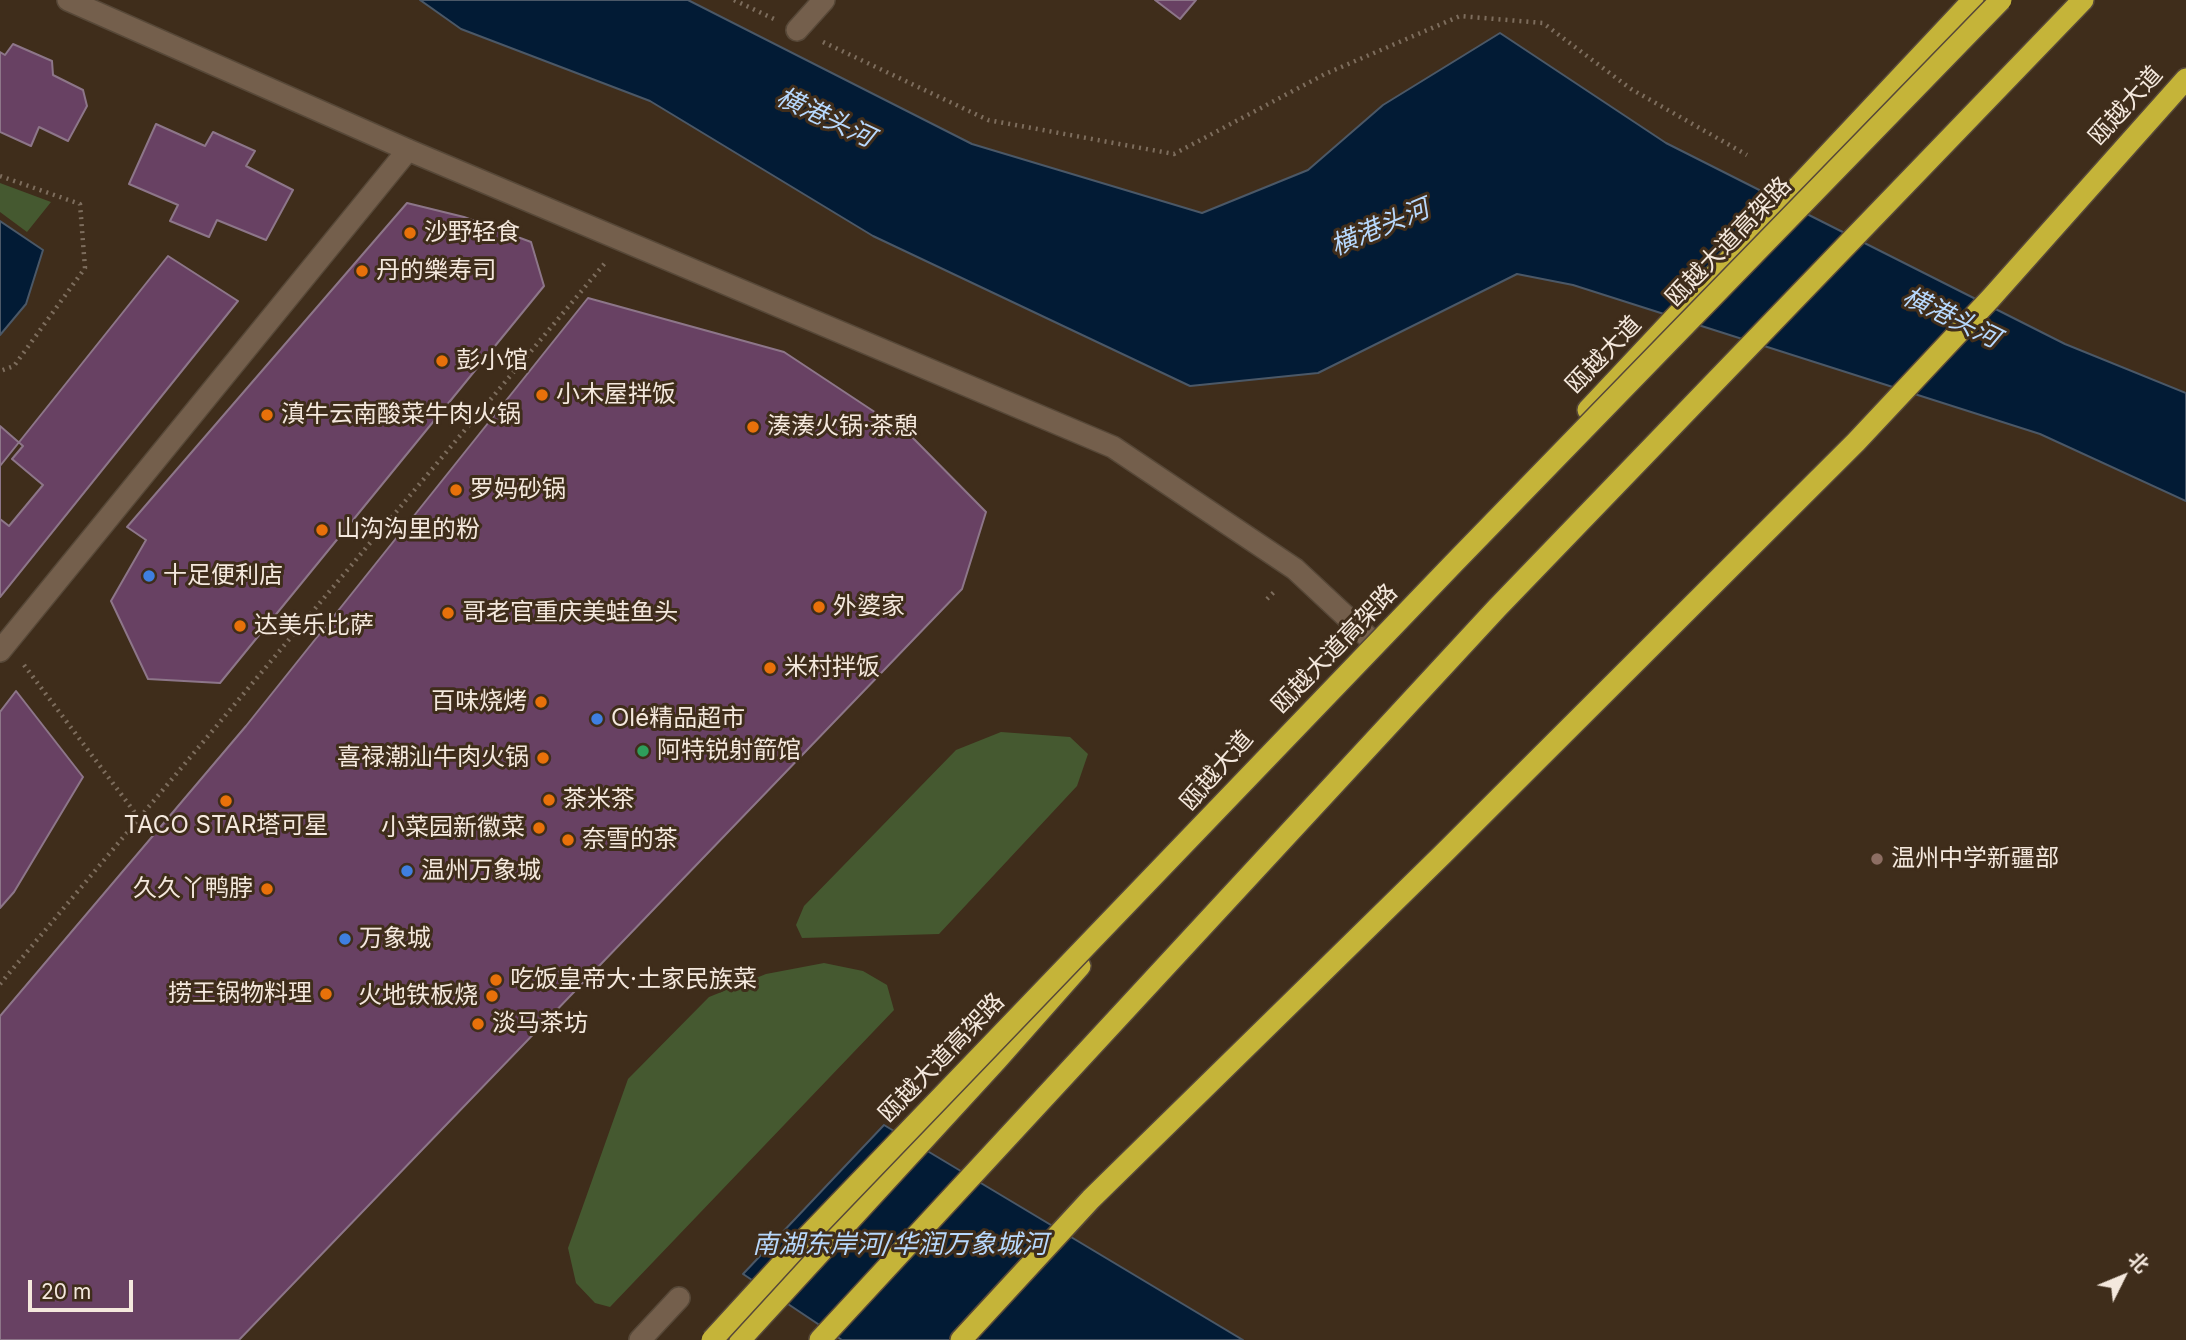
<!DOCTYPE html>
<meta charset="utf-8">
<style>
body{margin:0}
#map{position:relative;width:2186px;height:1340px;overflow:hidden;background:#3f2d1b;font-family:Inter,"Noto Sans SC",sans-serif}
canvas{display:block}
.north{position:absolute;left:2088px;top:1242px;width:70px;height:70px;-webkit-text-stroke:5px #3f2d1b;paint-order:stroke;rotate:47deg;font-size:19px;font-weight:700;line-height:28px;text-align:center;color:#f4e8dd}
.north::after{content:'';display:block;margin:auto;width:24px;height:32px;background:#f4e8dd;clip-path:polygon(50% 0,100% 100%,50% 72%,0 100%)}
.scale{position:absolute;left:28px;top:1280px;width:105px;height:32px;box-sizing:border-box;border:4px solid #f4e8dd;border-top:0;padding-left:9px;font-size:21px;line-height:24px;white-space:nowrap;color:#f4e8dd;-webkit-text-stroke:5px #3f2d1b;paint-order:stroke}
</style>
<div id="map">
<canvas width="2186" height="1340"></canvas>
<div class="north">北</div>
<div class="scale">20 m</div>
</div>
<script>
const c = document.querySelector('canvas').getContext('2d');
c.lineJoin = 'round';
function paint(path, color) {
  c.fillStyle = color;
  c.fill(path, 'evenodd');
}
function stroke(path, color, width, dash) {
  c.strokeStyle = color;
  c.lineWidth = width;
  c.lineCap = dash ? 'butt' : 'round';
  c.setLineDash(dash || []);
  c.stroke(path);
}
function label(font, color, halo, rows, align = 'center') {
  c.font = font + ' Inter,"Noto Sans SC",sans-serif';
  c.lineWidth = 6;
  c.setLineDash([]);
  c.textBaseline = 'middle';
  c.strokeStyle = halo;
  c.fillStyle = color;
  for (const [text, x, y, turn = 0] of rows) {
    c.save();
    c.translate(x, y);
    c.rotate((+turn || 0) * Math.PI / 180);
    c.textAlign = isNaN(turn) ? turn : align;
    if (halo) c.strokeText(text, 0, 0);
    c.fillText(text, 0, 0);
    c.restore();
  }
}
paint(new Path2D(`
 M0,183L51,202L27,232L0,212Z
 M1001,732L1070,737L1088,754L1077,786L939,934L802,938L796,925L804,906L956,750Z
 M824,963L863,971L887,985L894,1010L610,1307L595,1303L576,1283L568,1248L628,1079L709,997L766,974Z`), '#455930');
const water = new Path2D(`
 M420,0H688L972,144L1202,213L1308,170L1383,105L1500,33L1666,143L2065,344L2186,393V501L2040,434L1573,285L1517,274L1318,373L1190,386L873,236L650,101L461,29Z
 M0,221L43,250L26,304L0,335Z
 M884,1125L1243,1340H842L743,1274Z`);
paint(water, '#021b35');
stroke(water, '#4b5867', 2);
const building = new Path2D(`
 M1155,0H1196L1180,19Z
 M13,44L52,61L53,75L83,90L87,106L68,141L39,127L31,146L0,132V52L5,55Z
 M156,124L205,146L213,132L255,151L246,166L293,190L266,240L217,220L209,237L170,221L178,205L129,184Z
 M407,203L464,217L531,242L544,286L220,683L148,679L111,601L146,540L127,527Z
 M168,256L238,301L0,597V466Z
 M588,298L784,352L911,436L986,512L962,589L239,1340H0V1016L246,726Z
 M0,426L23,446L12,459L43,485L9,526L0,519Z
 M16,691L83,777L14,892L0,908V712Z`);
paint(building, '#684163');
stroke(building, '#8d7689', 2);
const minor = new Path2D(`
 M68,0L408,150L1113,447L1295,569L1369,638
 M797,30L824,0
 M0,651L408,150
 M640,1340L679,1298`);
const highway = new Path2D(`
 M1588,410L1973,0
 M740,1340L997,1060L1080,966
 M820,1340L1497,608L2083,0
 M961,1340L1091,1199L1443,854L1856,442L1991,298L2186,79`);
stroke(minor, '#574838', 24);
stroke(highway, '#574838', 24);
stroke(new Path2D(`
 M734,0L774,19
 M823,42L988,120L1174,154L1325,74L1460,16L1543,23L1631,89L1747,155
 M0,176L80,204L85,268L14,366L0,371
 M1267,599L1276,590
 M24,665L139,818
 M0,984L605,263`), '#7d6d5d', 4.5, [2, 5]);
stroke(minor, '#745f4c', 21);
stroke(highway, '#c5b439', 21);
const highwayBridge = new Path2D(`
 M712,1340L799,1245L1453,564L2001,0`);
stroke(highwayBridge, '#574838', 24, []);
stroke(highwayBridge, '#c5b439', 21);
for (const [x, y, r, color] of [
 [410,233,7,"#e8710a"],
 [362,271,7,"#e8710a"],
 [442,361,7,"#e8710a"],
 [542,395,7,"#e8710a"],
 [267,415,7,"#e8710a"],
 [753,427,7,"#e8710a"],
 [456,490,7,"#e8710a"],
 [322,530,7,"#e8710a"],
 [149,576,7,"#3f7fe0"],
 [819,607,7,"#e8710a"],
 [448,613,7,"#e8710a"],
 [240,626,7,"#e8710a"],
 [770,668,7,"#e8710a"],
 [541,702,7,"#e8710a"],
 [597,719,7,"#3f7fe0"],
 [643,751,7,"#2e9e5b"],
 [543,758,7,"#e8710a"],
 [549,800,7,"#e8710a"],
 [226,801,7,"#e8710a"],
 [539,828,7,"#e8710a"],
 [568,840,7,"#e8710a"],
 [1877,859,7,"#8d6e63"],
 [407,871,7,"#3f7fe0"],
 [267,889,7,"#e8710a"],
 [345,939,7,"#3f7fe0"],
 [496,980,7,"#e8710a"],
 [326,994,7,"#e8710a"],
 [492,996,7,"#e8710a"],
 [478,1024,7,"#e8710a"]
]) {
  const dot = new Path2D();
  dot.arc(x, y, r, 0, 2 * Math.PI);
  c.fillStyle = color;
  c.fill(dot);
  stroke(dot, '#3f2d1b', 2.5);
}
label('24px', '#f4e8dd', '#3f2d1b', [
 ["瓯越大道",2126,106,-48],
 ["瓯越大道高架路",1729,242,-46],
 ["瓯越大道",1604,355,-46],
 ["瓯越大道高架路",1335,649,-46],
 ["瓯越大道",1217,771,-49],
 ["瓯越大道高架路",942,1058,-46]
]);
label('24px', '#f4e8dd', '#3f2d1b', [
 ["沙野轻食",424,233],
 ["丹的樂寿司",376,271],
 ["彭小馆",456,361],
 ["小木屋拌饭",556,395],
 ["滇牛云南酸菜牛肉火锅",281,415],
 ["湊湊火锅·茶憩",767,427],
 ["罗妈砂锅",470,490],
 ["山沟沟里的粉",336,530],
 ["十足便利店",163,576],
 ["外婆家",833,607],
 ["哥老官重庆美蛙鱼头",462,613],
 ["达美乐比萨",254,626],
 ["米村拌饭",784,668],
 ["百味烧烤",527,702,"right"],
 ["Olé精品超市",611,719],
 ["阿特锐射箭馆",657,751],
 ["喜禄潮汕牛肉火锅",529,758,"right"],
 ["茶米茶",563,800],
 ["TACO STAR塔可星",226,826,"center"],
 ["小菜园新徽菜",525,828,"right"],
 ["奈雪的茶",582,840],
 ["温州中学新疆部",1891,859],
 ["温州万象城",421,871],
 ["久久丫鸭脖",253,889,"right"],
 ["万象城",359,939],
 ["吃饭皇帝大·土家民族菜",510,980],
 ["捞王锅物料理",312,994,"right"],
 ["火地铁板烧",478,996,"right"],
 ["淡马茶坊",492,1024]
], 'left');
label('italic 26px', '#b7d8fd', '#3f2d1b', [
 ["横港头河",825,118,25],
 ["横港头河",1380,228,-23],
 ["横港头河",1951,318,26],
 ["南湖东岸河/华润万象城河",900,1245]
]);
</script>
